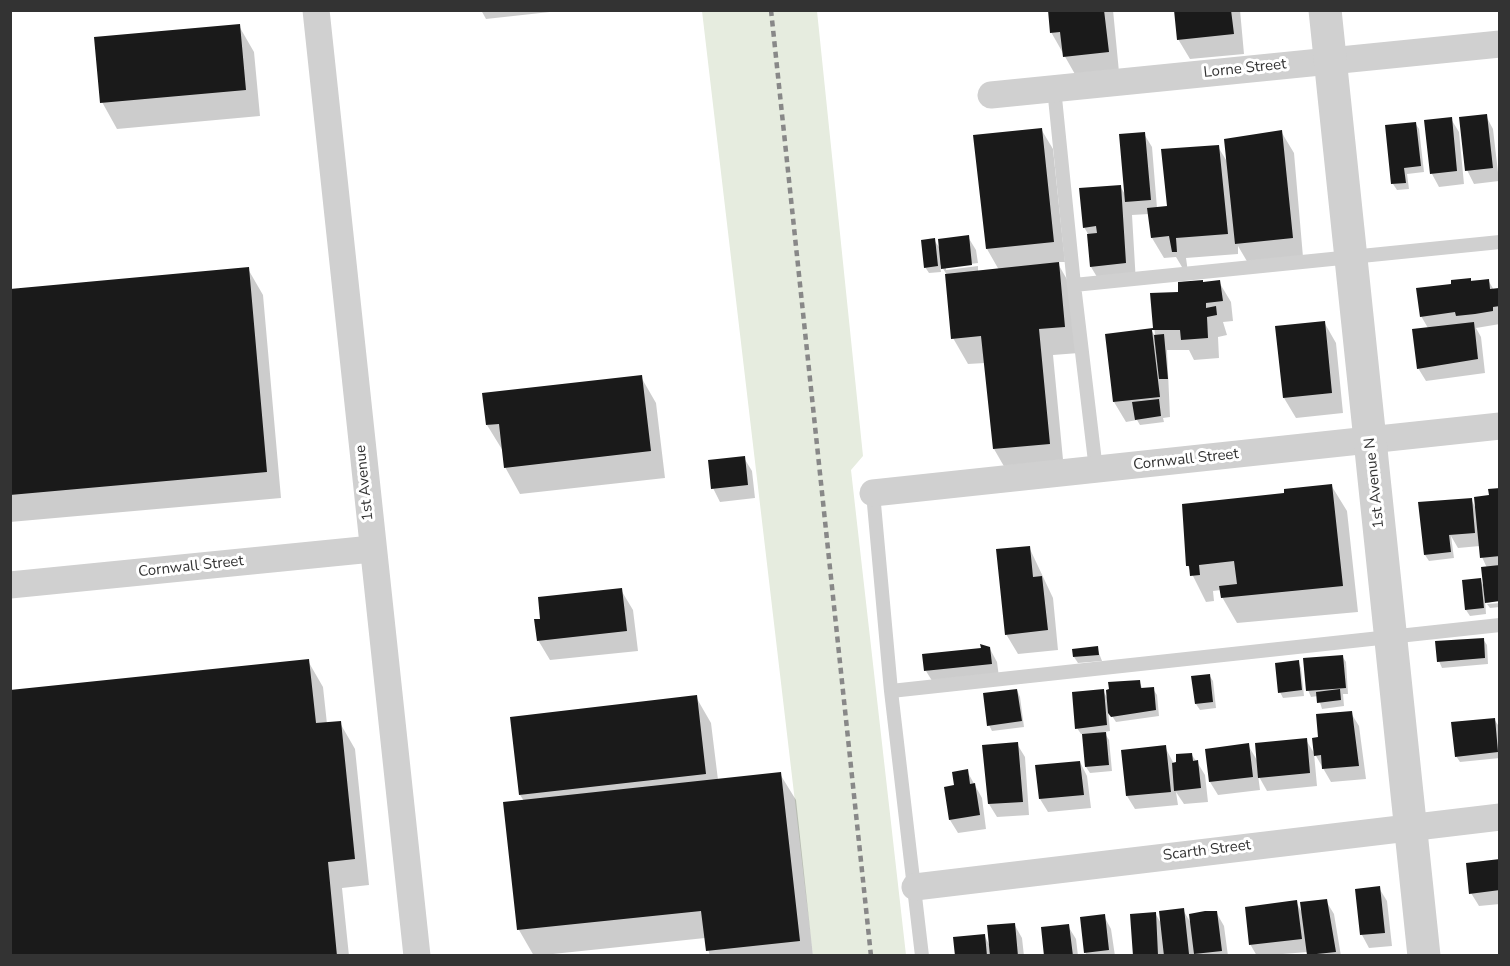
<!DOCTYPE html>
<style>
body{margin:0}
#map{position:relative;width:1510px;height:966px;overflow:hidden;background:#fff;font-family:"Nunito Sans",sans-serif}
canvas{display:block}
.frame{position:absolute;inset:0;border:12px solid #333;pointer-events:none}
</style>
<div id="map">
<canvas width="1510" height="966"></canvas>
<div class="frame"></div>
</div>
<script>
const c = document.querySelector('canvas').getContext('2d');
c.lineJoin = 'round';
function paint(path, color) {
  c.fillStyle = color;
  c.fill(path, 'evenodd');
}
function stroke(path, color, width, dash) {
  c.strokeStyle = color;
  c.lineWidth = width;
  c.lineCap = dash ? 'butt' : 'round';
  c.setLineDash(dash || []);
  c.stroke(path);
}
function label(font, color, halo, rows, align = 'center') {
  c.font = font + ' "Nunito Sans",sans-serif';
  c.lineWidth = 6;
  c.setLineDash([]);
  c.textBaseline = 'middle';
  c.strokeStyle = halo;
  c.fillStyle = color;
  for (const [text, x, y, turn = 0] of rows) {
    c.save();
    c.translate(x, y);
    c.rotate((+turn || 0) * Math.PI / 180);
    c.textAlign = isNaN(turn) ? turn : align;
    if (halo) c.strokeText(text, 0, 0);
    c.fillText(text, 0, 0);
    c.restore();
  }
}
paint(new Path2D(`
 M702,11H817L863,456L851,470L906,955H813Z`), '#e6ecdf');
paint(new Path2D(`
 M481,10H568L486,19Z
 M1049,10H1113L1119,72L1076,76L1051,32Z
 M1175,10H1240L1244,54L1190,59L1178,39Z
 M239,26L254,52L260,116L117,129L102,102Z
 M1486,116L1493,129L1499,181L1474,184L1467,170Z
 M1451,119L1459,132L1464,184L1439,187L1432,174Z
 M1415,123L1419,129L1424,172L1407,174L1409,189L1397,190L1393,184Z
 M1041,129L1053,149L1065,262H1057L1073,290L1079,353L1053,355L1064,470L1009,475L994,449L985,363L968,364L953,338L947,275L940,264L941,272L929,273L925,267L934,240L941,250L968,237L976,250L978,263L946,267V270L978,266V272L999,270L987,249Z
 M1282,133L1294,153L1303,257L1248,263L1238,246V254L1186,258L1188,272H1185L1176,257L1164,258L1152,238L1149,214L1132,215L1136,283L1103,287L1091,267L1088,234L1084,227L1120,186L1126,196L1144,134L1152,147L1157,208L1168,207L1218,147L1228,163L1225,140Z
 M248,269L263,295L281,498L10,522V290Z
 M1488,280L1494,290H1498L1500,293V324L1476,328L1481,337L1485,373L1426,381L1418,368L1428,328L1421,316L1453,285V281Z
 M1219,282L1231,302L1233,321L1223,322L1227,335L1218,337L1219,358L1194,360L1189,350H1167L1170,417L1163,418L1164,422L1140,425L1137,420L1126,422L1114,402L1151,330L1155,336L1152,295L1180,293Z
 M1324,322L1336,343L1343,413L1296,418L1284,398L1277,327Z
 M641,377L656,403L665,478L520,494L505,467L503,451L487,425Z
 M744,458L752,471L755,498L720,502L713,488Z
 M1331,485L1347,511L1358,612L1237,623L1222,597L1221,590L1213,591L1214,601L1206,602L1188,566L1286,494Z
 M1500,490V600L1487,603L1485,600L1486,614L1470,616L1466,610L1480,580L1485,588L1487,568L1482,557L1480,546L1458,548L1451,536L1454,558L1429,561L1425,555L1471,499L1476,509Z
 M1029,547L1053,598L1058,650L1018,654L1006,634Z
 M621,590L633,610L638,651L550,660L538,640Z
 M1500,603V607L1490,608L1487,604Z
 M1483,639L1487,645L1488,664L1442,668L1439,661Z
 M982,645L990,649L997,662L999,677L934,684L926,671L983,649Z
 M1097,648L1102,661L1078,663L1074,657Z
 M1342,656L1346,662L1348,694H1343L1344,706L1322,709L1318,696L1311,697L1308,690Z
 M308,661L323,687L327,724L340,723L355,749L369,885L342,888L349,956H10Z
 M1298,662L1301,668L1304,696L1283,698L1280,692Z
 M1209,675L1213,681L1216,708L1200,710L1196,704Z
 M1139,681L1143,690L1153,689L1157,695L1159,716L1116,722L1108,710L1110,731L1104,732L1109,740L1112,771L1090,773L1086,767L1083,734H1081L1077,728L1103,691L1108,699Z
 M1017,690L1020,697L1024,727L992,731L989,725Z
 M696,697L711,723L718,780L780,774L796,800L813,956H710L705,938L534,956L519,930L505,803L524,801L520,795Z
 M1351,713L1359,726L1366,779L1331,782L1316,756L1320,738Z
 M1494,719L1498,725L1500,758L1460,762L1456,756Z
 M1306,740L1314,753L1317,786L1267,791L1258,775L1260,790L1218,795L1210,782L1248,745L1258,762Z
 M1017,744L1025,757L1029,815L997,817L989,804L984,747Z
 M1165,747L1174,764L1191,754L1197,762L1205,775L1208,802L1184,804L1176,792L1178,805L1135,809L1127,796Z
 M1080,762L1087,776L1091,808L1048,812L1040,799Z
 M967,771L982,798L986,829L958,833L950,820L956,787Z
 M1500,860V904L1479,906L1471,893Z
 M1379,888L1387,901L1392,946L1369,948L1362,935Z
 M1326,901L1334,914L1341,956H1309L1308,952L1257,956L1250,944L1296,902L1303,914Z
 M1183,910L1192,925L1216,912L1224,926L1228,956H1196L1194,951V956H1135L1155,913L1162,925Z
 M1104,916L1111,929L1115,956H1087L1085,952Z
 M1014,924L1022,938L1024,956H957L984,935L991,948Z
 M1068,926L1076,939L1078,956H1046Z`), '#0003');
paint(new Path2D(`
 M1048,10H1104L1109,52L1063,57L1060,32L1050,33Z
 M1174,10H1231L1234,34L1177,40Z
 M240,24L246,90L100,103L94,37Z
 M1487,114L1493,168L1465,171L1459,117Z
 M1452,117L1457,171L1430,174L1424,120Z
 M1416,122L1421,166L1404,168L1406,183L1391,184L1385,125Z
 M1042,128L1054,242L986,249L973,135Z
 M1282,130L1293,238L1235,244L1224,139Z
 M1145,132L1151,200L1125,202L1119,134Z
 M1219,145L1228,234L1176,238L1177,252H1172L1169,236L1151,238L1147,208L1167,206L1161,149Z
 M1121,185L1126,263L1090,267L1087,234L1097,233L1096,226L1083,228L1079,188Z
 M969,235L972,265L941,269L938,239Z
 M935,238L938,266L924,268L921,240Z
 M1059,262L1065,327L1039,329L1050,444L993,449L981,336L951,339L945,274Z
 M249,267L267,472L10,495V289Z
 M1471,278V281L1489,279L1490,289L1499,288L1500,306L1493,307V311L1475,314L1456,316L1455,312L1420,317L1416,288L1451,284V280Z
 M1203,280V282L1220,280L1223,301L1206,303V308L1216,306L1217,315L1207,317L1208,338L1181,340L1180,330H1152L1160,397L1113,402L1105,334L1153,328L1150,293L1178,292V282Z
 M1325,321L1332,393L1283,398L1275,326Z
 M1474,322L1478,359L1417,369L1412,329Z
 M1164,334L1168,379H1159L1154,335Z
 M642,375L651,451L504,468L499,424L486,425L482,393Z
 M1159,399L1161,416L1135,420L1132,402Z
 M745,456L748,485L711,489L708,460Z
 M1332,484L1343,586L1221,598L1219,586L1237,584L1234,561L1199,565L1200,575L1190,576L1189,566H1186L1182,504L1284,493V489Z
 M1500,488V556L1480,558L1474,497L1489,495L1488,489Z
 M1472,498L1475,533L1449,535L1451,552L1424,555L1418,502Z
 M1030,546L1033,577L1042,576L1048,630L1005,635L996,549Z
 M1500,565V601L1485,603L1481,567Z
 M1481,578L1484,608L1465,610L1462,580Z
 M622,588L627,631L537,641L534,619H540L538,597Z
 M1484,638L1485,658L1437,662L1435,641Z
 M980,644L990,647L992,664L924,671L922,654L981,648Z
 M1098,646L1099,655L1073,657L1072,649Z
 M1343,655L1346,688L1306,691L1303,658Z
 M309,659L316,723L341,721L355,859L328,862L337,956H10V690Z
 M1299,660L1302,690L1278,693L1275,663Z
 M1210,674L1213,702L1195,704L1191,676Z
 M1140,680L1141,688L1154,687L1156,710L1111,717L1108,713L1106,690L1109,689L1108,682Z
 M1017,689L1022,721L987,726L983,693Z
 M1104,689L1107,725L1075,729L1072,692Z
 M1340,689L1341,700L1317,703L1316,692Z
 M697,695L706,774L519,795L510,717Z
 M1352,711L1359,766L1322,769L1321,755L1314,756L1312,738L1318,737L1316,714Z
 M1495,718L1498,752L1455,757L1451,722Z
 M1106,732L1109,765L1085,767L1082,734Z
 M1307,738L1310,773L1258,778L1255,743Z
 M1018,742L1023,802L988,804L982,745Z
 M1249,743L1253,777L1209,782L1205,749Z
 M1166,745L1171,792L1126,796L1121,750Z
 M1192,753L1193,761L1198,760L1201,788L1174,791L1172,763L1176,762V754Z
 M1080,761L1084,795L1039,799L1035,765Z
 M968,769L970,784L975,783L980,815L949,820L944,787L954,785L952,772Z
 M781,772L800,941L706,951L701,911L517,930L503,802Z
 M1500,859V890L1469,894L1466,863Z
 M1380,886L1385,933L1360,935L1355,889Z
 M1327,899L1336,952L1307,955L1300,902Z
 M1297,900L1302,939L1249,945L1245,907Z
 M1184,908L1189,954L1164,956L1159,911Z
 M1205,911H1217L1222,951L1194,954L1189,914Z
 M1156,912L1158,955L1133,956L1130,914Z
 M1105,914L1109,950L1084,953L1080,917Z
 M1015,923L1018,956H990L987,925Z
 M1069,924L1073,956H1044L1041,927Z
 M985,934L987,956H955L953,937Z`), '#1a1a1a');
stroke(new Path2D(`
 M1054,88L1074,285L1500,242
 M1074,285L1096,470
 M873,493L891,691L922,956
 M891,691L1500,625`), '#d0d0d0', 14);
stroke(new Path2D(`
 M316,10L417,956
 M991,95L1500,44
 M873,493L1500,426
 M10,585L372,549
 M915,887L1500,817`), '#d0d0d0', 27);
stroke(new Path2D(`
 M1325,10L1424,956`), '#d0d0d0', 33);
stroke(new Path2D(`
 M771,10L871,956`), '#888', 4.5, [6, 4.5]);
label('15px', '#333', '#fff', [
 ["Lorne Street",1245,69,-6],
 ["Cornwall Street",1186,460,-6],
 ["1st Avenue",365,483,-96],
 ["1st Avenue N",1375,483,-96],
 ["Cornwall Street",191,567,-6],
 ["Scarth Street",1207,851,-7]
]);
</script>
